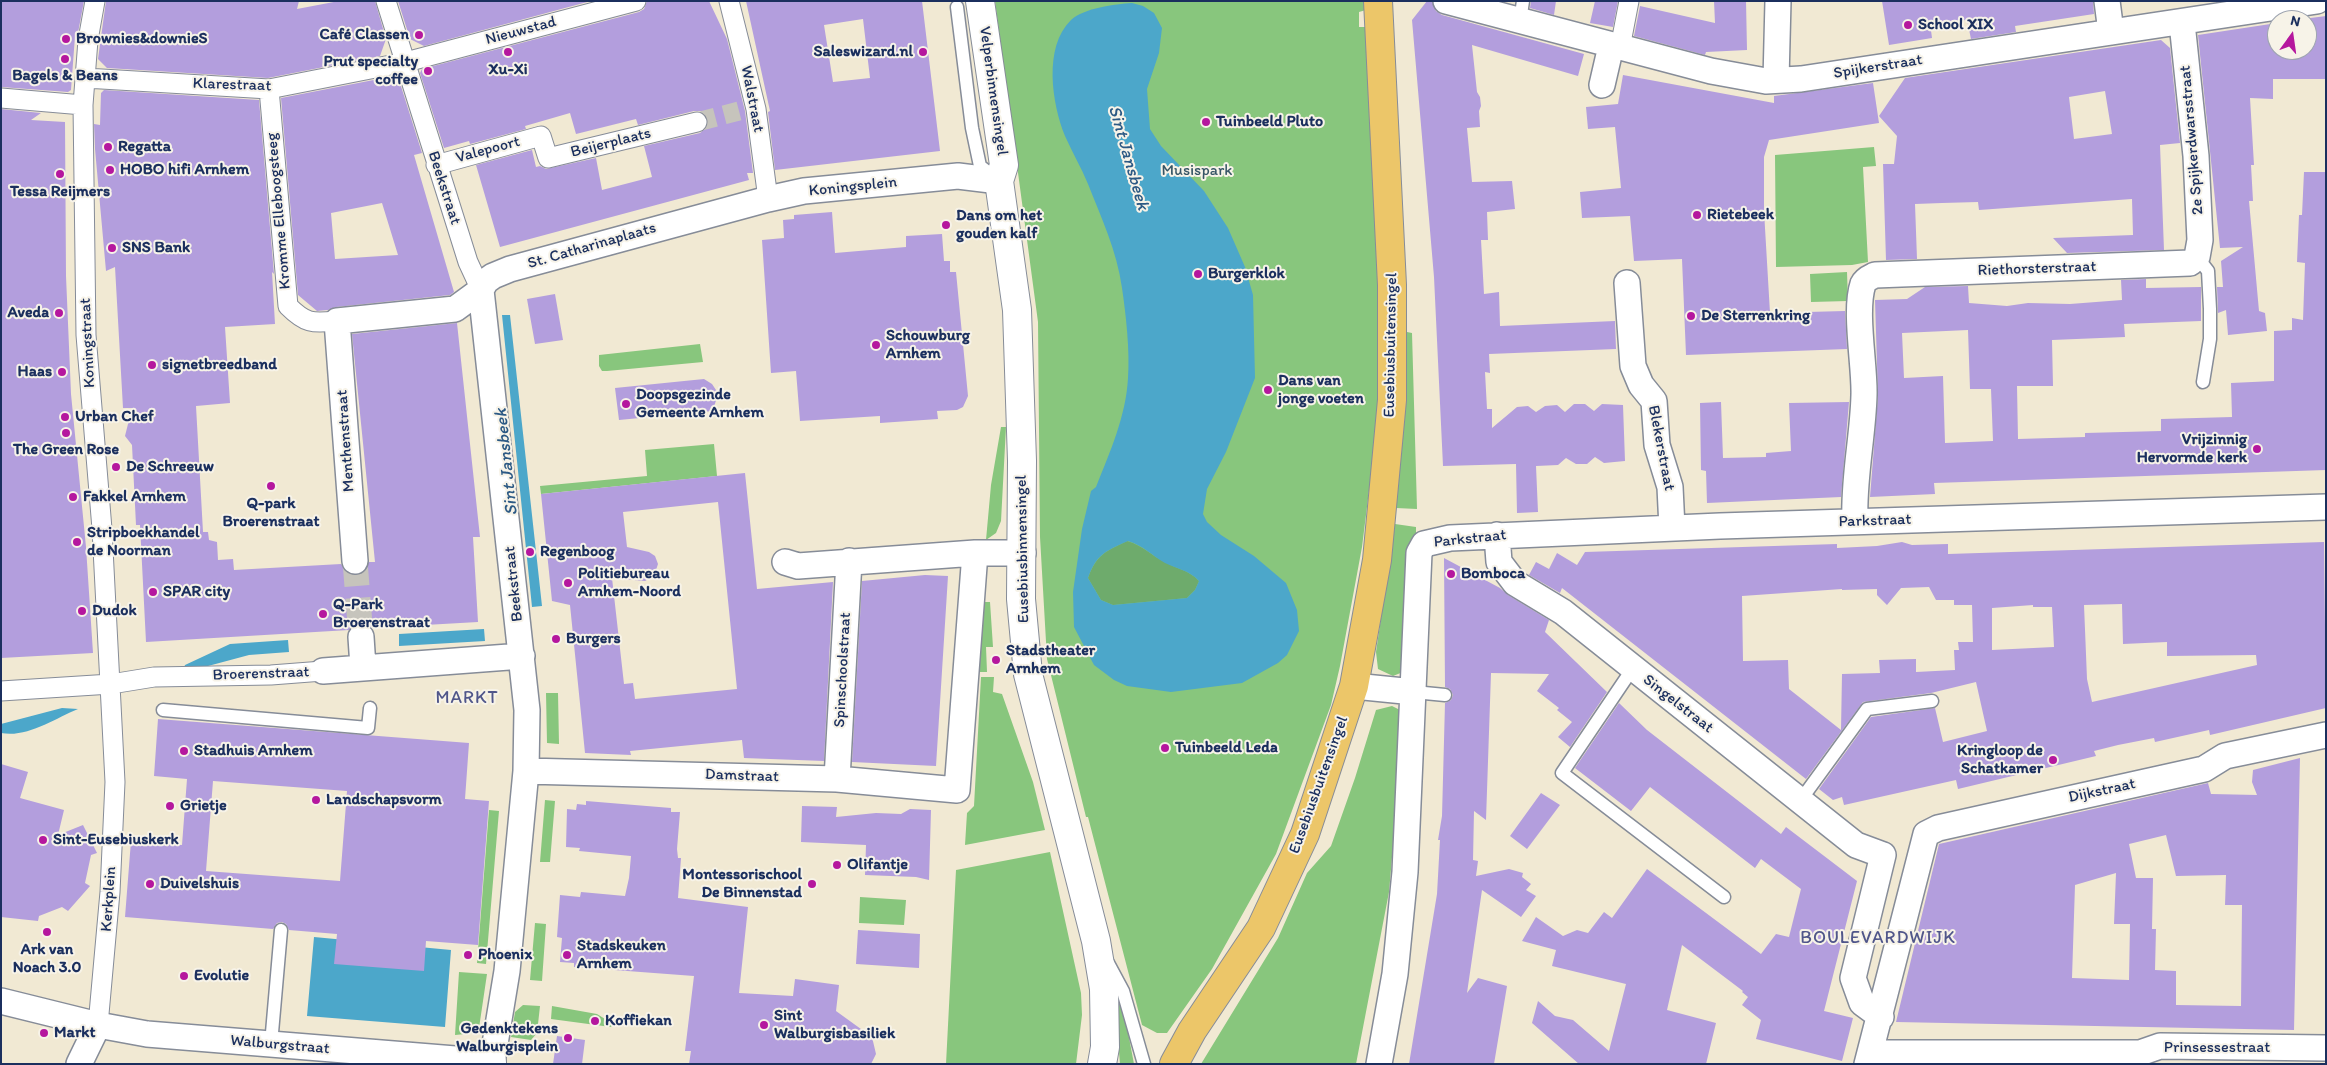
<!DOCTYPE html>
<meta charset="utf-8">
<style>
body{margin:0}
#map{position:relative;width:2327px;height:1065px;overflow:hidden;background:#f1e9d3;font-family:Itim,sans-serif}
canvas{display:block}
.frame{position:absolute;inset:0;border:2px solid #1b2f5e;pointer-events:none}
.north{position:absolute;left:2267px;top:10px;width:50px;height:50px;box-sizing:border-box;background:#f7f3e8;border:1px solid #9fa5b1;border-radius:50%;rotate:14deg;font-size:14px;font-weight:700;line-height:20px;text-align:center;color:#1b2f5e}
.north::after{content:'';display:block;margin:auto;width:18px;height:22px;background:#b5179e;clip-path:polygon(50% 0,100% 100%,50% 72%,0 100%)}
</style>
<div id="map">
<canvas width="2327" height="1065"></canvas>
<div class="frame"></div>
<div class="north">N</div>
</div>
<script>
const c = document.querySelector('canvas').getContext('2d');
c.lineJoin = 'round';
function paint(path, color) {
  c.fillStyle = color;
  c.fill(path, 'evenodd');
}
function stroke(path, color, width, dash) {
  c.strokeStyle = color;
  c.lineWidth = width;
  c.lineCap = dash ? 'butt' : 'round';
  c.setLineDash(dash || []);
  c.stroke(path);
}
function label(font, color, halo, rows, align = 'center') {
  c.font = font + ' Itim,sans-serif';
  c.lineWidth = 4;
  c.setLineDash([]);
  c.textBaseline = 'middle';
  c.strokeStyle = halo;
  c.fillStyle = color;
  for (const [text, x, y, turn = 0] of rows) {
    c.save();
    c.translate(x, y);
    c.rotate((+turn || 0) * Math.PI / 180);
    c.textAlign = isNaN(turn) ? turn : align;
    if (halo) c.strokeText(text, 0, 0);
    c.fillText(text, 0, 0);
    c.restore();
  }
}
paint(new Path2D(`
 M995,1H1365L1366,10L1359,12V27H1366L1382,308L1379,410L1362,547L1340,666L1331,705L1276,854L1212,969L1167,1033H1157L1142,1025L1088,817H1086L1047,659L1040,537L1038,322Z
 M1874,147L1876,166L1863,167L1868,262L1852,265L1776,267L1775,155Z
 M1847,272L1848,301L1811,302L1810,274Z
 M1407,332L1412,333L1417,509L1396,508L1405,408Z
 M700,344L703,362L607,371H602L599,366V355Z
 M1001,427H1006L1001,521L996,533L986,540L991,485Z
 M714,444L717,476L541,494L540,486L647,476L645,450Z
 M1395,524L1416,527V536L1403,672L1393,676L1378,669L1376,652Z
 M982,602H990L993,647H986L987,672H977Z
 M981,677H994L993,692L1002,694L1033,782L1045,830L965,845L967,813L974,806Z
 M546,693H558L559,744L547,743Z
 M1392,706L1400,710L1397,800L1389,892L1356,1064H1201L1278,938L1307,873L1331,846L1355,778L1376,710Z
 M545,800L555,801L550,862H540Z
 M489,810L499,811L486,964L477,963Z
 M1050,852L1081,993L1082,1015L1076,1064H946L956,870Z
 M860,897L906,900L904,925L859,923Z
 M535,923L546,924L542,981L530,980Z
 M459,972L487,974L479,1028L476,1033L455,1035Z
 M1114,990H1117L1127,1027L1134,1064H1120Z
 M523,1005L540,1006L537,1033L531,1040L511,1037L515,1012Z
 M552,1006L597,1014L613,1024L611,1027L551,1019Z`), '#88c67d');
paint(new Path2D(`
 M1127,541C1144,546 1150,555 1165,562C1177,569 1189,570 1199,581L1195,590L1187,598L1113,605L1101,600L1088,578C1097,554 1105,552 1127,541Z`), '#6eab6c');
paint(new Path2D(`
 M1132,3L1143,6L1154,13L1162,28L1159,53L1147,89L1150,129L1161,146L1204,191L1228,228L1245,267L1253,295L1255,378L1226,452L1207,489L1203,514L1207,522L1221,535L1254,556L1286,583L1297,610L1299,631L1287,655L1278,663L1242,683L1171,692L1127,686L1114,680L1094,665L1074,627L1073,592L1082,529L1091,491L1096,487C1110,452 1126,416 1128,378C1130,351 1126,315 1122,288C1117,251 1101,217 1088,184C1081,167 1072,152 1065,136C1052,104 1043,47 1071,20C1084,8 1115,4 1132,3ZM1128,541C1144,546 1151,555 1165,563C1177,569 1189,570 1199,581L1195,590L1187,598L1113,605L1101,600L1088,578C1096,555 1105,551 1128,541Z
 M502,315H510L542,606L532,607Z
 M484,629L485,641L399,646V634Z
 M288,640L289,652L249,655L182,673L185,665L230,644Z
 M62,708L78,709C54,719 27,738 1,733V724Z
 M314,937L451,950L445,1027L307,1016Z`), '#4ca7ca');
paint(new Path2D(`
 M1,1H84L77,38L75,36L71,90L68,92L1,87Z
 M106,1H299L297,9L339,1H375L386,39L380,56L268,78L107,68L98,59Z
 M398,1H591L424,46L410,39Z
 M647,1H709L727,39L745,111L753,173H747L749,180L500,247L476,165L532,150L536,167L540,166L546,169L596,158L602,190L652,177L644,146L700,133L708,126V119L701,111H694L638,125L636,119L576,134L570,113L525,126L526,129L470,144L469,141L444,148L420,73L422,69L639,12L644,9Z
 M746,1H922L940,151L775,170L768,112L770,111ZM863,19L870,78L833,82L824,25Z
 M1427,1H1432L1436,11L1442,15L1584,54L1578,76L1472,45L1477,92L1480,97L1481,106L1479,111L1480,127L1467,128L1472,182L1512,181L1515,209L1487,212L1488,240H1481L1484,294L1499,292L1500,326L1615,321L1616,349L1489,354L1490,373L1485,372L1487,409H1492V428L1517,407L1528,406L1536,412L1545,406L1557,405L1565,412L1574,404H1585L1594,411L1602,404L1623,405L1625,461L1604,463L1595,457L1587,464H1576L1566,458L1558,465L1536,466L1538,512L1517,513L1516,464L1443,466L1434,277L1412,20Z
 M1531,1H1556L1554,15L1530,8Z
 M1595,1H1618L1613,27L1590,23Z
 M1714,1H1746L1747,50L1706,52L1705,55L1634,36L1640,6L1715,23Z
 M1882,1H2093L2094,14L2015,26L2016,32L1971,39L1967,20L1930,23L1932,38L1889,45Z
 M2326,16V79H2273V99L2250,98L2254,165H2251L2253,201H2249L2259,311L2265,313L2267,331L2228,335L2226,310L2218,313L2217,287H2223L2221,261L2243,247L2220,248L2198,35L2277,23V50H2307V20H2295Z
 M2161,40L2170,48L2180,143L2160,145L2164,250L2067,253L2053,238L2133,235L2132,199L1979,210L1978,202L1942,203L1915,204L1917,259L1886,260L1883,164H1894L1897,136L1879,116L1905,78ZM2105,91L2112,134L2074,139L2069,97Z
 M1623,75L1774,103V96L1873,83L1879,123L1769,140L1764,157V211L1770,313L1845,311L1847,349L1686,355L1682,259L1634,261L1630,216L1582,218L1580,192L1621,188L1615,127L1588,129L1586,107L1618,104Z
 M389,77L400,83L422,153L414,155L454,292L450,295L336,307L328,310L317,311L298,295L281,98ZM382,203L398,255L335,259L331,213Z
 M104,90L259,100L274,274L272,272L275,324L225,327L230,403L196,406L203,532H208L209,540L217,542L218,560L233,559L234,570L341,564L348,574L356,575L363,573L369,562H375L352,334L457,323L480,537H473L478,622L372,628L361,623L353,625L349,630L146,642L140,525H136L132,445L125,436L132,408H123L115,267L106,271L95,149L94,124L100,125L101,93Z
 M1,109L41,113L31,120L65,122L66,276L71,394L86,547L93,653L1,658Z
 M2304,172H2326V470L1934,483L1935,494L1870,497L1878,396L1875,300L1907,299L1925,287L1968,286L1969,303L2007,306L2028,303L2070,304L2122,300L2121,280L2146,279V288L2201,287V321L2124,324L2125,337L2052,340L2053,386H2017L2018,439L2085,437V433L2161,431V419L2232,417L2231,383L2274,381V331L2292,330V318L2303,320L2305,263L2297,262L2299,215H2302ZM1968,330L1970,389H1991L1993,441L1945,443L1943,376L1904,378L1902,333Z
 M832,212L835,253L906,247V236L942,234L944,261H950V272H956L968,396L963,407L957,410L937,411L938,419L880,423V416L800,421L796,371L771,373L762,240L784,238L783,220L794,219V215Z
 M555,294L563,340L535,344L527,299Z
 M704,379L712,384L718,393L713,411L619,420L615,388Z
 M1721,402L1723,458L1766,457V453L1791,451L1789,403L1849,402L1841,497L1707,503L1706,471L1701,470L1700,403Z
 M745,473L757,589L833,582L824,761L744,758L742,740L630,751L631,755L585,753L570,605L552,601L541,494ZM718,502L737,689L635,699L633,683L624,684L612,578L645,581L654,576L658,564L655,556L649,552L627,547L623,512Z
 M1902,542L1912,545L1948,544V554L2324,542L2326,708L2210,735L2209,730L2155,742L2154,738L2118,745L2094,751L2096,756L1958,789L1956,780L1844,805L1842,797L1833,800L1819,789L1871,717L1935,708L1943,742L1987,731L1976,682L1931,693L1863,702L1806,779L1562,588L1560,593L1529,575L1536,562L1549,569L1557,553L1577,565L1585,552L1837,544V548L1877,546ZM1929,587L1936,600H1954V605H1972L1973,642H1958L1959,650H1954L1955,670L1916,672V659L1879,660L1880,673L1842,674L1841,730L1789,689L1788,660L1743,661L1742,596L1842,589V590L1877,589V595L1887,605L1901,588ZM2122,604L2123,644L2167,642V656L2256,655L2257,665L2092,702L2087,679L2084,605ZM2033,605V607H2052L2054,647L1992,650V608Z
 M1444,558L1500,588L1508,595L1549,620L1545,632L1607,692L1570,747L1558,737L1572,722L1557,710L1559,708L1537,691L1549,674L1491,673L1486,820L1474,811L1473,860L1478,861L1476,876L1509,869L1523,873L1522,877L1531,884L1526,890L1536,896L1521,917L1482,890L1467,993L1478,978L1507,986L1494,1064H1409L1437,894L1440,840H1438L1442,816L1445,703L1451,700L1453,695L1450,689L1445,687Z
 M925,575L948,576L936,766L852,762L862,581Z
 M1619,703L1647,730L1781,834L1786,827L1857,881L1824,1011L1853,1018L1842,1061L1756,1039L1761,1020L1742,1005L1748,997L1742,992L1743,991L1682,945L1667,1010L1716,1023L1706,1064H1579L1532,1023L1538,1001L1555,1016L1573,1020L1609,1051L1626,984L1552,966L1556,950L1522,941L1536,917L1563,936L1577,930L1588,933L1604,912L1612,918L1647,869L1761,954L1776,934L1789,937L1801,889L1761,859L1755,868L1650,787L1631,811L1575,768Z
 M158,719L469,743L465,799L489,801L478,945L426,941L424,971L334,964L337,934L289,930L286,924L282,922L277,923L273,929L125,917L131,841L182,845L187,779L154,776ZM213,781L347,791L340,881L206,871Z
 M2300,758L2294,1030L1896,1022L1939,844L2208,783L2211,794L2257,795L2252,782L2253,770ZM2166,835L2176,876L2226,875L2225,905H2242L2241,1006L2176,1005V971L2155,970L2156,929H2152L2153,878H2136L2129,844ZM2116,873L2114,924H2130L2129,980L2072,978L2075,885Z
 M1,764L28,772L20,798L64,810L58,835L83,825L97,853L91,855L85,883L90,886L68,911L62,907L39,916L38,921L1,917Z
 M1541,793L1560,805L1527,849L1510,836Z
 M586,801L671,808V812H680L677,849L678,858H681L678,898L748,907L739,993L793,996L795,979L839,985L836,1011L872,1037L876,1054L871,1064H689L691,1051H685L694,976L574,967V963L560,962L562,938L557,937L560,895L580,897L581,892L625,896L629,878L631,856L579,851L580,848L566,847L567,809L576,810L577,804L586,805Z
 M802,806L837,807L836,817L876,813L901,814L910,809L931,810L929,880L916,877L865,875L866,845L801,842Z
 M858,930L920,934L919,968L856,964Z
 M557,1036L585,1040L582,1064H553Z`), '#b39edd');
stroke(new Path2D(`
 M697,122L739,111`), '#c6c4bc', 19, [19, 9]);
stroke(new Path2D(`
 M355,561L361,637`), '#c6c4bc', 25, [25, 12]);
const service = new Path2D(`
 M957,7L972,128L980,166L993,176
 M1520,21L1523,1
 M2197,257L2208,271L2210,309V339L2203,382
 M1633,668L1562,773L1724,897
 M1414,692L1445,695
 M163,710L368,728L370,708
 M1800,801L1867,709L1932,701
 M1108,963L1123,991L1144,1064
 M271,1044L281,930`);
const pedestrian = new Path2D(`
 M95,1L88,40L83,105L86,335L102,529L115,782L110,892L98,1025
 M386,1L468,262L481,290
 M729,1L756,109L768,199
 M1620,48L1629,1
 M85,78L269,89L406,62L636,1
 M269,89L288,306C306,324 312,323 337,321
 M1,98L83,105
 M436,165L541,136L548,158L697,122
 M1,691L111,684L154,677L271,675L323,671`);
const minor = new Path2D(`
 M1446,1L1711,71L1766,81L1801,79L2317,1
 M2107,1L2111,32
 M1776,80L1778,1
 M1602,85L1611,46
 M1627,283L1633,366L1641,385L1654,401L1657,445L1670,487L1672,528
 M1855,521C1853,479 1863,437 1864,395C1865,366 1854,311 1863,284C1865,279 1871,277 1875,275L2190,263L2197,257L2200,240L2196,156L2182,23
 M1497,535L1499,562L1515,583L1563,612L1856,845L1883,855
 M355,561L337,321L455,309L481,290L486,281L493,276L510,269L768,199L804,191L958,176L999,181
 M785,562L798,566L975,553H1023
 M361,637L363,667
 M323,671L522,656
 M1354,686L1414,692
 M526,771L837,779L957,790L975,553
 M837,779L849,561
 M1,1001L98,1025L147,1034L492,1062L507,971L526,771L527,710L481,290
 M1881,1017L1862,1003L1853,978L1883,855
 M1870,1053H2140L2160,1046L2326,1048
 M79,1064L98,1025
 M1379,1064L1395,974L1405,872L1419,553L1424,544L1450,538L1720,526L2326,507
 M1867,1064L1926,834L1938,828L2204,769L2225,756L2326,735`);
const tertiary = new Path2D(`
 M980,1L1004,165L999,181L1017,310L1022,461L1021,599L1028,674L1096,941L1104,989L1105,1047L1102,1064
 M492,1064V1062`);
const primary = new Path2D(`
 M1174,1064L1192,1031L1261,928L1305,834L1354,686L1377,560L1392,400V285L1378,1`);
stroke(service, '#868c98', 15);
stroke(pedestrian, '#868c98', 21);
stroke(minor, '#868c98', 28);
stroke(tertiary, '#868c98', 30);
stroke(primary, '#868c98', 30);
stroke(service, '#fff', 12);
stroke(pedestrian, '#fff', 19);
stroke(minor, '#fff', 25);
stroke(tertiary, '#fff', 28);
stroke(primary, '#ecc669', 28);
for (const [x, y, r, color] of [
 [1908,25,5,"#b5179e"],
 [419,35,5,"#b5179e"],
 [66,39,5,"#b5179e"],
 [508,52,5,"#b5179e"],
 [923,52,5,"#b5179e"],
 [65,59,5,"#b5179e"],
 [428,71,5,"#b5179e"],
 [1206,122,5,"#b5179e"],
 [108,147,5,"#b5179e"],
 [110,170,5,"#b5179e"],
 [60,174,5,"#b5179e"],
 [1697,215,5,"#b5179e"],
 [946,225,5,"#b5179e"],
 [112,248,5,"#b5179e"],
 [1198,274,5,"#b5179e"],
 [59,313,5,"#b5179e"],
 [1691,316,5,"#b5179e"],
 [876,345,5,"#b5179e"],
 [152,365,5,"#b5179e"],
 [62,372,5,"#b5179e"],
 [1268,390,5,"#b5179e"],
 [626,404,5,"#b5179e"],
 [65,417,5,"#b5179e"],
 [66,433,5,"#b5179e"],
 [2257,449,5,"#b5179e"],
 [116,467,5,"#b5179e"],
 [271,486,5,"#b5179e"],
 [73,497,5,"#b5179e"],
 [77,542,5,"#b5179e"],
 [530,552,5,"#b5179e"],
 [1451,574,5,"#b5179e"],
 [568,583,5,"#b5179e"],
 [153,592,5,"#b5179e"],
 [82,611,5,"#b5179e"],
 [323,614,5,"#b5179e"],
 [556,639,5,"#b5179e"],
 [996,660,5,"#b5179e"],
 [1165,748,5,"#b5179e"],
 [184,751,5,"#b5179e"],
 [2053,760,5,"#b5179e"],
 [316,800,5,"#b5179e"],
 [170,806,5,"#b5179e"],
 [43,840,5,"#b5179e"],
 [837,865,5,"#b5179e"],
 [150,884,5,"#b5179e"],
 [812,884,5,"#b5179e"],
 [47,932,5,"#b5179e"],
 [468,955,5,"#b5179e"],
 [567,955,5,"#b5179e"],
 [184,976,5,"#b5179e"],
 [595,1021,5,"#b5179e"],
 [764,1025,5,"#b5179e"],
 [44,1033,5,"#b5179e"],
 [568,1038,5,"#b5179e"]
]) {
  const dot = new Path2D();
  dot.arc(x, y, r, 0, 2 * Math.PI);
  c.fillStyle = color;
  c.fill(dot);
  stroke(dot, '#f7f3e8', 2);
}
label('bold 16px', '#1b2f5e', '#f7f3e8', [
 ["School XIX",1918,25],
 ["Café Classen",409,35,"right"],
 ["Brownies&downieS",76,39],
 ["Saleswizard.nl",913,52,"right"],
 ["Prut specialty",418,62,"right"],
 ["coffee",418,80,"right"],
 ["Xu-Xi",508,70,"center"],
 ["Bagels & Beans",65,76,"center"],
 ["Tuinbeeld Pluto",1216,122],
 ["Regatta",118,147],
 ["HOBO hifi Arnhem",120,170],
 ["Tessa Reijmers",60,192,"center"],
 ["Rietebeek",1707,215],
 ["Dans om het",956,216],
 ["gouden kalf",956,234],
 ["SNS Bank",122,248],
 ["Burgerklok",1208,274],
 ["Aveda",49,313,"right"],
 ["De Sterrenkring",1701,316],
 ["Schouwburg",886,336],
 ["Arnhem",886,354],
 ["signetbreedband",162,365],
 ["Haas",52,372,"right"],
 ["Dans van",1278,381],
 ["jonge voeten",1278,399],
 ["Doopsgezinde",636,395],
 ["Gemeente Arnhem",636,413],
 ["Urban Chef",75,417],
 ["Vrijzinnig",2247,440,"right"],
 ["Hervormde kerk",2247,458,"right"],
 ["The Green Rose",66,450,"center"],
 ["De Schreeuw",126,467],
 ["Fakkel Arnhem",83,497],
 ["Q-park",271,504,"center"],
 ["Broerenstraat",271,522,"center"],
 ["Stripboekhandel",87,533],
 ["de Noorman",87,551],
 ["Regenboog",540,552],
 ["Politiebureau",578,574],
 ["Arnhem-Noord",578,592],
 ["Bomboca",1461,574],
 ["SPAR city",163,592],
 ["Q-Park",333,605],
 ["Broerenstraat",333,623],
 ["Dudok",92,611],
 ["Burgers",566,639],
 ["Stadstheater",1006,651],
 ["Arnhem",1006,669],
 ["Tuinbeeld Leda",1175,748],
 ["Stadhuis Arnhem",194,751],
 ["Kringloop de",2043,751,"right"],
 ["Schatkamer",2043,769,"right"],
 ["Landschapsvorm",326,800],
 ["Grietje",180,806],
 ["Sint-Eusebiuskerk",53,840],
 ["Olifantje",847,865],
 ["Montessorischool",802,875,"right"],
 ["De Binnenstad",802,893,"right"],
 ["Duivelshuis",160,884],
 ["Stadskeuken",577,946],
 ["Arnhem",577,964],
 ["Ark van",47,950,"center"],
 ["Noach 3.0",47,968,"center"],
 ["Phoenix",478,955],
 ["Evolutie",194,976],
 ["Sint",774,1016],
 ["Walburgisbasiliek",774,1034],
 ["Koffiekan",605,1021],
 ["Gedenktekens",558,1029,"right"],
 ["Walburgisplein",558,1047,"right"],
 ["Markt",54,1033]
], 'left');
label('16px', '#1b2f5e', '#f7f3e8', [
 ["Nieuwstad",521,31,-15],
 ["Spijkerstraat",1878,67,-9],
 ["Klarestraat",232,85,2],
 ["Velperbinnensingel",993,91,82],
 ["Walstraat",752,99,79],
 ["2e Spijkerdwarsstraat",2192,140,-95],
 ["Beijerplaats",611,143,-14],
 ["Valepoort",488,150,-15],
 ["Koningsplein",853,187,-6],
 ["Beekstraat",444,188,72],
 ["Kromme Elleboogsteeg",279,211,-95],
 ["St. Catharinaplaats",592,246,-16],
 ["Riethorsterstraat",2037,269,-2],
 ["Koningstraat",88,343,-93],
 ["Eusebiusbuitensingel",1391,345,-89],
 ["Menthenstraat",346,441,-94],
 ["Blekerstraat",1661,448,79],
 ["Parkstraat",1875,521,-2],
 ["Parkstraat",1470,539,-6],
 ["Eusebiusbinnensingel",1023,549,-91],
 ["Beekstraat",514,584,-96],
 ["Spinschoolstraat",843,670,-87],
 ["Broerenstraat",261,674,-2],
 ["Singelstraat",1678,704,38],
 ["Damstraat",742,776,2],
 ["Eusebiusbuitensingel",1319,785,-70],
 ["Dijkstraat",2102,791,-12],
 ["Kerkplein",109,899,-86],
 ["Walburgstraat",280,1045,5],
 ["Prinsessestraat",2217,1048]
]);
label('16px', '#365566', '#f7f3e8', [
 ["Musispark",1197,171]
]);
label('italic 18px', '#2c5984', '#f7f3e8', [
 ["Sint Jansbeek",1128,158,74],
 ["Sint Jansbeek",507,462,-96]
]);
c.letterSpacing = '1px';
label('18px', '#50568a', '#f7f3e8', [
 ["MARKT",467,698],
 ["BOULEVARDWIJK",1878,938]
]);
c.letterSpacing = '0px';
</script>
